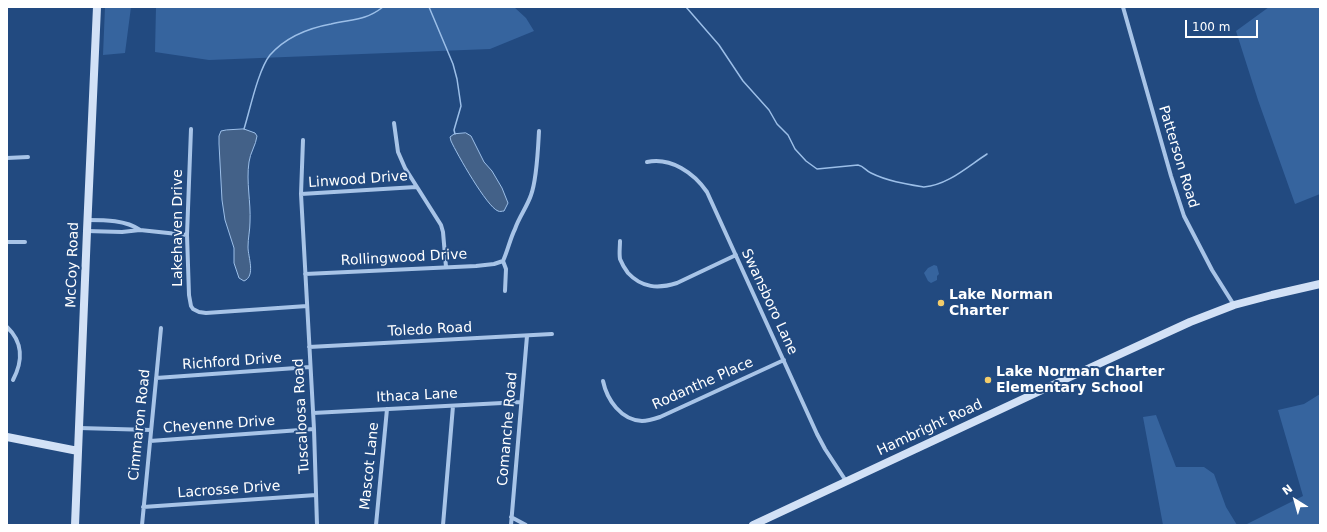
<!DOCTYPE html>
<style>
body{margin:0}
#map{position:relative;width:1327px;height:532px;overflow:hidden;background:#224a80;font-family:"DejaVu Sans",sans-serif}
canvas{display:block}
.frame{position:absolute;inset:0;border:8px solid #fff;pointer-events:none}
.north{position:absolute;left:1275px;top:480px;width:40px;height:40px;-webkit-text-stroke:3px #224a80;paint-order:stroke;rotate:323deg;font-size:11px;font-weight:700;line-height:16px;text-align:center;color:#fff}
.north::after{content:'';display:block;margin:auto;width:14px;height:18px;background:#fff;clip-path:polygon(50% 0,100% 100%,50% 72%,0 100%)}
.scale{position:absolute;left:1185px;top:20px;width:73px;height:18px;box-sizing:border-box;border:2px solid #fff;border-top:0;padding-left:5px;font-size:12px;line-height:14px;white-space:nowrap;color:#fff;-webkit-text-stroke:3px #224a80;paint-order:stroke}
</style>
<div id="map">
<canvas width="1327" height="532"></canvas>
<div class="frame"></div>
<div class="north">N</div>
<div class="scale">100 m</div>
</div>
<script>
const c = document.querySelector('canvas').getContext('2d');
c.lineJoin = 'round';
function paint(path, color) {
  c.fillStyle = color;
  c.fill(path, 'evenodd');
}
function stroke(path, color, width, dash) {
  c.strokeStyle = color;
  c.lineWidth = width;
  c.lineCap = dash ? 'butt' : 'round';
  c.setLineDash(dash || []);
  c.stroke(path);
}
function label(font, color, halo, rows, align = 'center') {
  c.font = font + ' "DejaVu Sans",sans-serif';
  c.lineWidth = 4;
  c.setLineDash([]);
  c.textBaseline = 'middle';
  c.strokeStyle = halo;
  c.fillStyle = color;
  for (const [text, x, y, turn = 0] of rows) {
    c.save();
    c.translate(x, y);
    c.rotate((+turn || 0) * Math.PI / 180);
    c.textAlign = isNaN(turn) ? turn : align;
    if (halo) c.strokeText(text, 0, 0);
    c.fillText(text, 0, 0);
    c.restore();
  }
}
paint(new Path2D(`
 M105,7H131L125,53L103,55Z
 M156,7H514L526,18L534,31L490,49L209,60L155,52Z
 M1269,7H1320V194L1295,204L1258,100L1236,31Z
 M934,265L937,266L939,274L937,276V280L931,283L928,281L924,273L928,268Z
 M1320,394V525H1245L1303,496L1278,410L1304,404Z
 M1156,415L1176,467H1204L1214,474L1226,507L1237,525H1163L1143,417Z`), '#36649e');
const water = new Path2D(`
 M244,129L255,133L257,136C256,145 250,153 249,162C246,182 251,202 250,222C250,230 248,238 248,247C248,257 256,276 244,281L239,278L234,263V248L225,220L222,200L219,144V136L221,131L226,130Z
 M466,133L471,136L484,162L492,171L502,188L508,203L504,211C502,211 500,212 498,211C487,207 457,154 451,141L450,137L454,134Z`);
paint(water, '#436188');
stroke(water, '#9cbfe8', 1);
stroke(new Path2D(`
 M429,7L453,64L457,79L461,106L454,130L455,134
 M686,7L719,45L743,81L769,110L777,124L788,135L795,149L806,161L817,169L858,165C864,166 866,171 871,173C887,181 906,184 924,187C948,185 967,167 987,154
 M244,129C250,110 258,70 270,55C286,37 309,28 331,24C352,19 365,21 383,7`), '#9cbfe8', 1.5);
stroke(new Path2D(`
 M1123,7L1171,176L1184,216L1212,270L1234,305
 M394,123L398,152L405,168L441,225L443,232L446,267
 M191,129L187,235L189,295L191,306L193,309L199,312L206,313L307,306
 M303,140L301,194L314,429L317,525
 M7,158L28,157
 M647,162C671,157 694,173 707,192L817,434L825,449L846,481
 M301,194L416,187
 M87,220C105,220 126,220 140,230
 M87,231L122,232L140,230L187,235
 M620,241C620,247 619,253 620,259C622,264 625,269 628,273C642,288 658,289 677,283L736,255
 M7,242H25
 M305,274L476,266L494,264L503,261
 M505,291L506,269L503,261C508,250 510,239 515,229C519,217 527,207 531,195C537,179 538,149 539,131
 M7,327C23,342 23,361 13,380
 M309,347L552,334
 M156,378L310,367
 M603,381C607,400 621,420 642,421C648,421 654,419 660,417L784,360
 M313,413L521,402
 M79,428L151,430
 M150,441L314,429
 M143,507L316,495
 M511,517L526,525
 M142,525L161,328
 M376,525L387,409
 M443,525L453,406
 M511,525L527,336`), '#a8c4e7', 4);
stroke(new Path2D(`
 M7,437L78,451
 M75,525L87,231L97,7
 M753,525L1070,377L1190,322L1234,305L1272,295L1320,284`), '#d2e1f6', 8);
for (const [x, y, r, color] of [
 [941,303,4,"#f3cc6a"],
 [988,380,4,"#f3cc6a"]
]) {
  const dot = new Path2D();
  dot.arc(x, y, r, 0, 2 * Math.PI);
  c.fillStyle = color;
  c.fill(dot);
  stroke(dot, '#224a80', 1.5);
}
label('14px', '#fff', '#224a80', [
 ["Patterson Road",1178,157,73],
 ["Linwood Drive",358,180,-4],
 ["Lakehaven Drive",178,228,-90],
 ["Rollingwood Drive",404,258,-3],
 ["McCoy Road",73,265,-88],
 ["Swansboro Lane",769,302,65],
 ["Toledo Road",430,330,-3],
 ["Richford Drive",232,362,-4],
 ["Rodanthe Place",703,384,-24],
 ["Ithaca Lane",417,396,-3],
 ["Tuscaloosa Road",302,416,-93],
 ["Cimmaron Road",140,425,-84],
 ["Cheyenne Drive",219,425,-4],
 ["Hambright Road",930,428,-25],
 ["Comanche Road",508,429,-85],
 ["Mascot Lane",370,466,-84],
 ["Lacrosse Drive",229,490,-4]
]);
label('bold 14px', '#fff', '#224a80', [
 ["Lake Norman",949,295],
 ["Charter",949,311],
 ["Lake Norman Charter",996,372],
 ["Elementary School",996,388]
], 'left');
</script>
